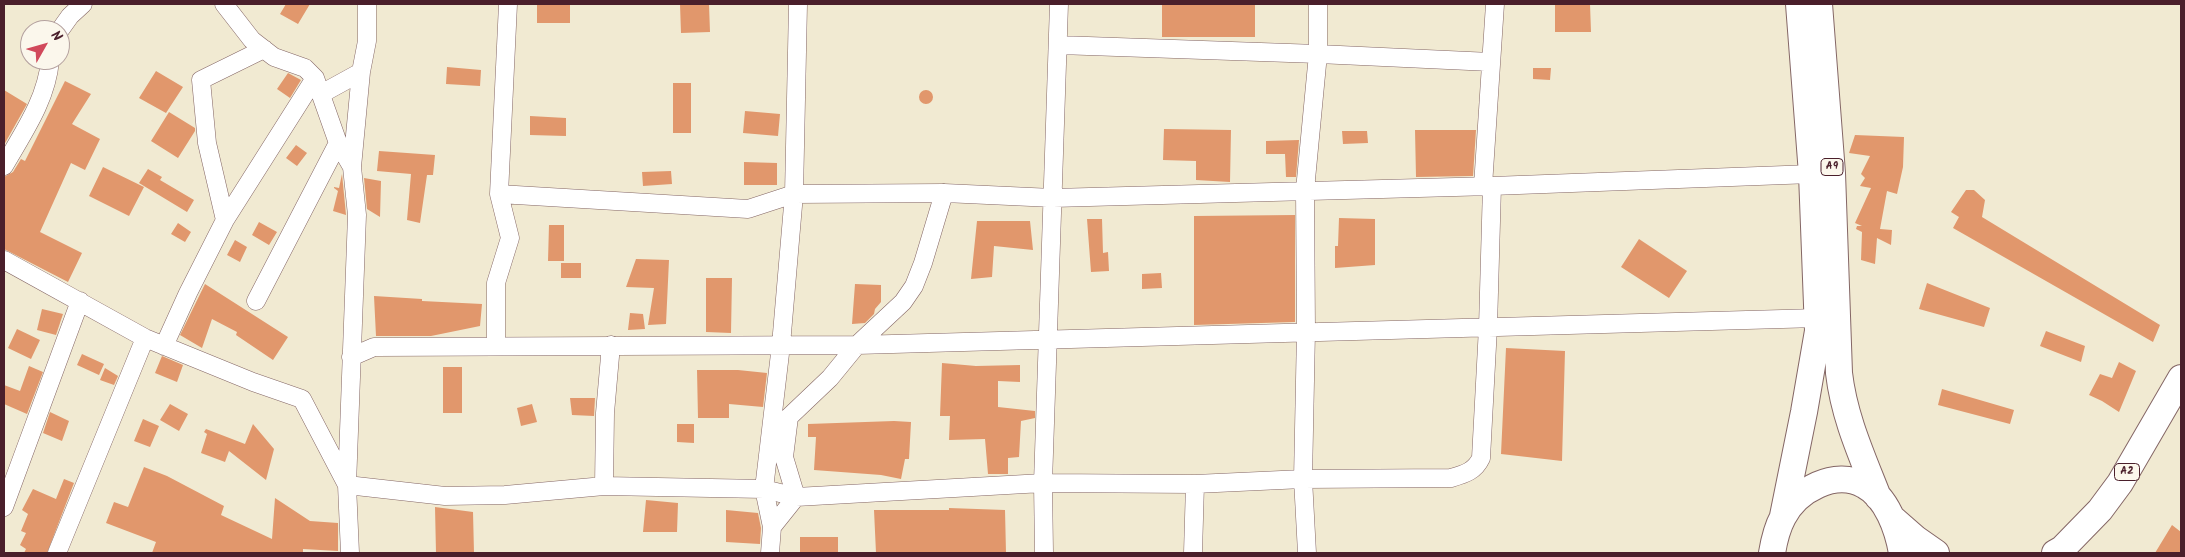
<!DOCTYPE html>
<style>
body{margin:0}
#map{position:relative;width:2185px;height:557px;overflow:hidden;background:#f1ead2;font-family:Kalam,sans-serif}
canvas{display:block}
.frame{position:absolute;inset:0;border:5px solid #4a1f2b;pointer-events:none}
.north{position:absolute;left:20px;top:20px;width:50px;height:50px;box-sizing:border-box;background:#fbf7ec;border:1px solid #b4a19f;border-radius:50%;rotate:52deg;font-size:14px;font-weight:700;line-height:20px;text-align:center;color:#4a1f2b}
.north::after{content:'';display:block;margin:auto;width:18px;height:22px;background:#d1495b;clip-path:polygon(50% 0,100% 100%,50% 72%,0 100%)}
</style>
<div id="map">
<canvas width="2185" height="557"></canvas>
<div class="frame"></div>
<div class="north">N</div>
</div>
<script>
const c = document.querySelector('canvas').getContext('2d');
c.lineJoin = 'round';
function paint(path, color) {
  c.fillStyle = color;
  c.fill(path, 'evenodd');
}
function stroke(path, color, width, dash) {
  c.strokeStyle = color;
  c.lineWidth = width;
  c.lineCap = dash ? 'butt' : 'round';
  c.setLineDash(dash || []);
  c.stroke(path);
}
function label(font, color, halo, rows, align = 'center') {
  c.font = font + ' Kalam,sans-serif';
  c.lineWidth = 4;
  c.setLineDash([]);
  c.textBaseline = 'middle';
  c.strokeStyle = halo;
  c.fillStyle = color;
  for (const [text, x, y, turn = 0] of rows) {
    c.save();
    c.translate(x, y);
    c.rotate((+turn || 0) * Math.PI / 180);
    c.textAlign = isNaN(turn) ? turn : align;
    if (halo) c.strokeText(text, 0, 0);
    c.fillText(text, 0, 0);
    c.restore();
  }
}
paint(new Path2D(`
 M286,4H310L298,24L280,14Z
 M537,4H570V23H537Z
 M680,4H709L710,32L681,33Z
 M1162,4H1255V37H1162Z
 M1555,4H1590L1591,32H1555Z
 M447,67L481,70L480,86L446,84Z
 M1533,68H1551L1550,80L1533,79Z
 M156,71L183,87L166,113L139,98Z
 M288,73L301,80L290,98L277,89Z
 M65,81L91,94L72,124L100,139L85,170L71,163L40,232L82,253L68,282L4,249V177L13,172L21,159L25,161Z
 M673,83H691V133H673Z
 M4,90L27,104L4,145Z
 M919 97a7 7 0 1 1 14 0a7 7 0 1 1-14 0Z
 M745,111L780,114L778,136L743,133Z
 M169,112L195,128V131L178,158L151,141Z
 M530,116L566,118V136L530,135Z
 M1164,129L1231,130L1230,182L1196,180V161L1163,160Z
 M1415,130H1476L1473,176L1416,177Z
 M1342,131H1367L1368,143L1343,144Z
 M1855,135L1904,137L1903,167L1897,194L1887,191L1880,229L1892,230L1891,245L1877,238L1875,264L1861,260L1862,232L1856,229L1857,226H1862L1855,223L1871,188L1860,186L1865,178L1861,174L1870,156L1849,153Z
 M1299,140L1296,177H1286L1285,154H1266V141Z
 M296,145L307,153L297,166L286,158Z
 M379,151L435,155L433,175H427L420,223L407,220L411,174L377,171Z
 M744,162L777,163V185H744Z
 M103,167L144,187L129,216L89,196Z
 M148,169L162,177L160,180L194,200L187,212L139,183Z
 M671,171L672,184L643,186L642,172Z
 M342,174L346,215L333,211L338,191L334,188V187L339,188Z
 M364,178L381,181L380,217L367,209Z
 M1966,190H1974L1985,200L1982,217L2160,325L2153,342L1953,228L1959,217L1951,212Z
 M1295,215V322L1194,325V216Z
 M1339,218L1375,219V265L1335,268V246H1338Z
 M1087,219H1102L1103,253L1108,252L1109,271L1091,272Z
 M977,221H1030L1033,250L994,246L992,277L971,279Z
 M259,222L277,232L269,245L252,235Z
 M178,223L191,232L185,242L171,234Z
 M549,225H564V261H548Z
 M1639,239L1687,271L1669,298L1621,267Z
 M235,240L247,247L240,262L227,255Z
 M636,259L669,260L666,324L648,325L654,288L626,287Z
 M561,263H581V278H561Z
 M1161,273L1162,288L1142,289V274Z
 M706,278H732L731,333L706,332Z
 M1927,283L1990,308L1984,327L1919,309Z
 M205,284L288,337L273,360L236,335L237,332L212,319L202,348L180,335Z
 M855,284L881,285V302L875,309L874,314L865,323L852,324Z
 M374,296L422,299V301L482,304L480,326L431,336H376Z
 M42,309L63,314L56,335L37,330Z
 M630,313L643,314L645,329L628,330Z
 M17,329L40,340L31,359L8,348Z
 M2046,331L2085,346L2081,362L2040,346Z
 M1506,348L1565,351L1562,461L1501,454Z
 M82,354L104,364L99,375L77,365Z
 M162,356L183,365L177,382L155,373Z
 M2119,362L2136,371L2119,412L2102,401L2089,395L2100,374L2112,378Z
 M942,363L976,366L1020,365V382L998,381V407L1035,411V418L1021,421L1019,457L1008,458V474H988L985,439L949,440L950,416H940Z
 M29,366L43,372L27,414L4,404V385L20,391Z
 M443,367H462V413H443Z
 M105,368L118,376L114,385L100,380Z
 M697,370H738L767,373L763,407L729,404V418H698Z
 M1942,389L2014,410L2010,424L1938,405Z
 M570,398H595L594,416L572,415Z
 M170,404L188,414L179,431L160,420Z
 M532,404L537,422L521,426L517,408Z
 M50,412L69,421L62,441L43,433Z
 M143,419L159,426L150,447L134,441Z
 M894,421L911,422L909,459H905L901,479L881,475L814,470L816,437H808V424Z
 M253,424L274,449L266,480L229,451L225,462L201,453L207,434L204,432L206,429L245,444Z
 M677,424H694V443L677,442Z
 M144,467L167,476L224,506L221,515L272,539L275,498L310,521L338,523V551L303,549V553H152L156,542L106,523L114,502L128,507Z
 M64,479L74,483L47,553H24L26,549L20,545L26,533L21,531L28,514L22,510L33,489L56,499Z
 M646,500L678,503L677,532H643Z
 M435,507L473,512L474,553H436Z
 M949,508L1005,510L1006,553H876L874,510H949Z
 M726,510L758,513L761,528L760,544L726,542Z
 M2172,525L2181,532V553H2155Z
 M800,537H838V553H800Z`), '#e1976c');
const minor = new Path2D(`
 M224,4L252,40L274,57L305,68L315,78L338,143L352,167
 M60,30L70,16L83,4
 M1059,45L1318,54L1491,62
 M321,94L361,72
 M4,166C23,133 47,99 50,60
 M1483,186L1495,4
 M499,194L748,209L794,194L944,193L1053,198L1492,186L1812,174
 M225,220L315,78
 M4,260L145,338L253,382L302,399L347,485L445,496L505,495L604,486L764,489L796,497L1043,483L1195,484L1303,479L1451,478C1465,474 1475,471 1481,458L1488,327L1492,186
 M256,301L338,143
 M164,346L188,293L225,220L207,143L201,80L264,49
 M496,346V283L510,238L499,194L508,4
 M351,357L374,347L857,345L1818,318
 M604,486L605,413L611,345
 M4,507L80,301
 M772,527L796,497L784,457L789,417L830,378L857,345L903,302L914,286L923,263L944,193
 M57,553L145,338
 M350,553L347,485L357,215L352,167L361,72L367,41V4
 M770,553L772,527L764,489L781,345L794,194L798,4
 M1044,553L1043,483L1059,4
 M1193,553L1195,484
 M1307,553L1303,479L1306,331L1305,190L1318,54V4`);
const highway = new Path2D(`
 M1819,4L1832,173L1839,373C1844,417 1862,456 1878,497
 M1783,516L1804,412L1818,331L1812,174L1799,4
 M1892,518L1916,539L1936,553
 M1772,553C1774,541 1777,528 1783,517C1797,490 1835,469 1864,485C1887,497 1898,530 1902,553
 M2055,553L2062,549L2100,510L2120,483L2181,378`);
stroke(minor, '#846665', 19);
stroke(highway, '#846665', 28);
stroke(minor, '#fff', 18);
stroke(highway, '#fff', 26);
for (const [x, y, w] of [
 [1832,167,22],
 [2127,472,25]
]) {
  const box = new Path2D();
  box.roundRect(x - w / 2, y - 8.5, w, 17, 4);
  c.fillStyle = '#fbf7ec';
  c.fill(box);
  stroke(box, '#4a1f2b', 1);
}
label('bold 11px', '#4a1f2b', null, [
 ["A9",1832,167],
 ["A2",2127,472]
]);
</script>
